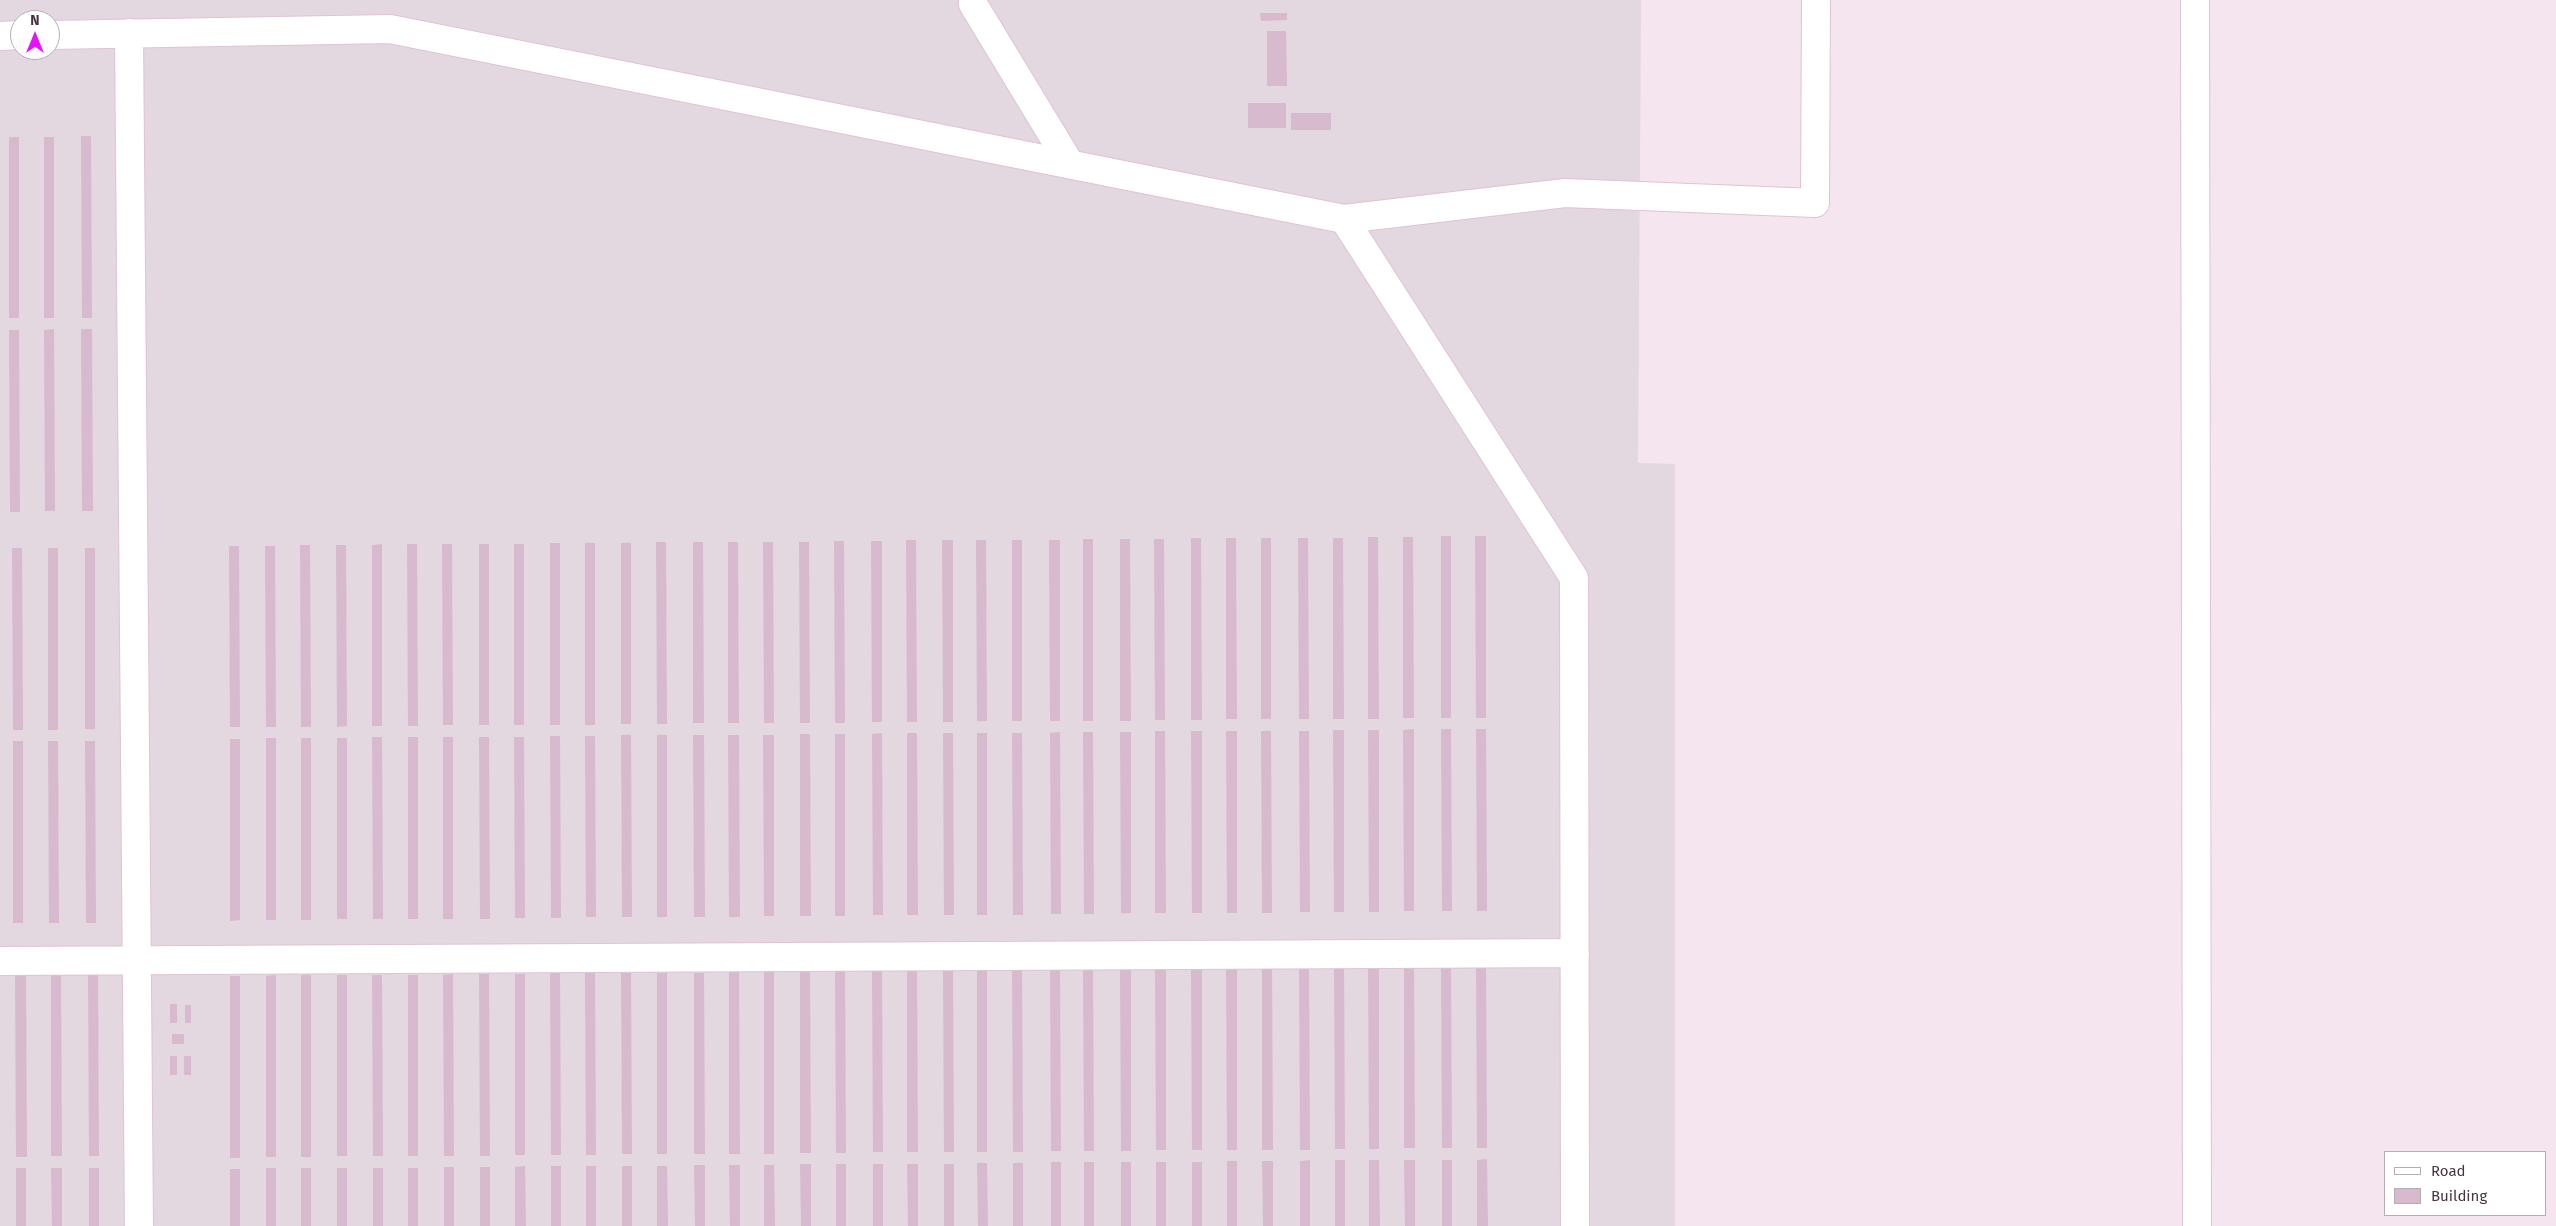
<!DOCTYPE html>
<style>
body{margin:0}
#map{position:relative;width:2556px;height:1226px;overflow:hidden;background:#f4e5ee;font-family:"Fira Sans",sans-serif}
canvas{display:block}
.legend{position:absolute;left:2384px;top:1151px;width:162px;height:65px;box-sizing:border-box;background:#fff;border:1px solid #b5aeb3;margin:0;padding:6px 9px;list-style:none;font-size:15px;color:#473441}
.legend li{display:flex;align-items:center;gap:10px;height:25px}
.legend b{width:25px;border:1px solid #b5aeb3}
.north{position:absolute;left:10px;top:10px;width:50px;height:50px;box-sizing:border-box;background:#fff;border:1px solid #b5aeb3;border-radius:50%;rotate:0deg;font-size:14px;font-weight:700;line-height:20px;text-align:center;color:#473441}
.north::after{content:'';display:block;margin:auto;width:18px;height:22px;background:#e511ff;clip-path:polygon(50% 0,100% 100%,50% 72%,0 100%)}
</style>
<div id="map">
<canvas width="2556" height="1226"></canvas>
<ul class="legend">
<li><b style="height:6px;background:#fff"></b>Road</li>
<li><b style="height:14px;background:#d7bacd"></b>Building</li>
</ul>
<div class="north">N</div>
</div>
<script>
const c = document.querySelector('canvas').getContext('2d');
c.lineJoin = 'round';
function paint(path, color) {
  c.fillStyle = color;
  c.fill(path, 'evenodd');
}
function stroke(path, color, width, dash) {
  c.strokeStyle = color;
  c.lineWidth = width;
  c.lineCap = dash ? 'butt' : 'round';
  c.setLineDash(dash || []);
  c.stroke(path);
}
paint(new Path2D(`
 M0,0H1641L1638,463L1675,464V1226H0ZM20,20H50V50H20Z`), '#e3d7e0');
paint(new Path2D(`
 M1260,13H1287V20L1261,21Z
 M1267,31H1286L1287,86H1267Z
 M1248,103H1286V128H1248Z
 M1291,113H1331V130H1291Z
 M81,136H91L92,318H82Z
 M9,137H19V318H9Z
 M44,137H54V318H44Z
 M54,329L55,511H45L44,330Z
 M81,329H92L93,511H82Z
 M9,330H19L20,512H10Z
 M1441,536H1451V718H1441Z
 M1475,536H1486V718H1476Z
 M1368,537H1378L1379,719H1368Z
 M1403,537H1413L1414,718H1403Z
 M1191,538H1201L1202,720H1191Z
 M1226,538H1236L1237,719H1226Z
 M1261,538H1271V719H1261Z
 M1298,538H1308L1309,719H1299Z
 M1333,538H1343L1344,719H1333Z
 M1083,539H1093V721H1083Z
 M1120,539H1130L1131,721H1120Z
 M1154,539H1164L1165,720H1155Z
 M906,540H916L917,722H907Z
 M942,540H953V722H943Z
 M976,540H986L987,721H977Z
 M1012,540H1022V721H1012Z
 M1049,540H1060V721H1050Z
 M834,541H844L845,723H835Z
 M871,541H882V722H872Z
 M656,542H666L667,724H657Z
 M693,542H703L704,723H693Z
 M728,542H738L739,723H728Z
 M763,542H773L774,723H764Z
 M799,542H809L810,723H800Z
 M550,543H560V725H550Z
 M585,543H595V725H585Z
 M621,543H631V724H621Z
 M382,544V726H372V545Z
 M407,544H417L418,726H408Z
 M442,544H452L453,725H443Z
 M479,544H489V725H479Z
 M514,544H524V725H514Z
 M300,545H310L311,727H301Z
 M336,545H346L347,726L337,727Z
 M229,546H239L240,727H230Z
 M265,546H275L276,727H266Z
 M12,548H22L23,730H13Z
 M48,548H58V730H48Z
 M85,548H95V729H85Z
 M1414,729V911H1404L1403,730Z
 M1441,729H1451L1452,911H1442Z
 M1476,729H1486L1487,911H1477Z
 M1333,730H1344V912H1334Z
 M1368,730H1379V912H1369Z
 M1155,731H1165L1166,913H1155Z
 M1191,731H1202V913H1192Z
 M1226,731H1237V913H1227Z
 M1261,731H1271L1272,913H1262Z
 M1299,731H1309L1310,912H1300Z
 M1060,732L1061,914H1051L1050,733Z
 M1083,732H1093L1094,914H1084Z
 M1120,732H1131V913H1121Z
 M882,733L883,915H873L872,734Z
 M907,733H917L918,915H907Z
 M943,733H953L954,915H944Z
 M977,733H987V915H977Z
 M1012,733H1022L1023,915H1013Z
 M800,734H810L811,916H800Z
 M835,734H845V916H835Z
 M621,735H631L632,917H622Z
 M657,735H667V917H657Z
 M693,735H704L705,917H694Z
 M728,735H739L740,917H729Z
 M763,735H774V916H764Z
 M550,736H560L561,918H551Z
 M585,736H595L596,917H586Z
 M372,737H382L383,919H373Z
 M408,737H418V919H408Z
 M443,737H453V919H443Z
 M479,737H489L490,919H480Z
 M514,737H524L525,918H515Z
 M266,738H276V920H266Z
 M301,738H311V920H301Z
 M337,738H347V919H337Z
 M230,739H240V920L230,921Z
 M13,741H23V923H13Z
 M48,741H58L59,923H49Z
 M85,741H95L96,923H86Z
 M1334,967H1344L1345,1149H1335Z
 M1368,967H1379V1149H1369Z
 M1404,967H1414L1415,1148H1404Z
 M1441,967H1451L1452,1148H1442Z
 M1476,967H1486L1487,1148H1477Z
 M1262,968H1272L1273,1150H1262Z
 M1299,968H1309L1310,1150H1300Z
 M1083,969H1093L1094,1151H1084Z
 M1120,969H1131V1151H1121Z
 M1155,969H1166V1150H1156Z
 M1191,969H1202V1150H1192Z
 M1226,969H1237V1150H1227Z
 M987,970V1152H977V971Z
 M1012,970H1022L1023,1152H1013Z
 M1050,970H1060L1061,1151H1051Z
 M810,971L811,1153H800V972Z
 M835,971H845L846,1153H836Z
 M872,971H882L883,1152H873Z
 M907,971H917L918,1152H907Z
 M943,971H953L954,1152H944Z
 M729,972H739L740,1154H729Z
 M764,972H774V1154H764Z
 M550,973H560L561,1155H551Z
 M585,973H595L596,1155H586Z
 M621,973H631L632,1154H622Z
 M657,973H667V1154H657Z
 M694,973H704L705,1154H694Z
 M453,974L454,1156H444L443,975Z
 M479,974H489L490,1156H480Z
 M515,974H525V1155H515Z
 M15,975H26L27,1157H16Z
 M51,975H61L62,1156H51Z
 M88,975H98L99,1156H89Z
 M276,975V1157H266V976Z
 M301,975H311V1157H301Z
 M337,975H347V1156H337Z
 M372,975H382L383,1156H373Z
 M408,975H418V1156H408Z
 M230,976H240V1158H230Z
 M170,1004H177V1023H170Z
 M185,1005H191V1023H185Z
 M172,1034H184V1044H172Z
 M170,1056H177V1075H170Z
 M184,1056H191V1075H184Z
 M1487,1159L1488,1226H1477V1160Z
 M1310,1160V1226H1300V1161Z
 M1335,1160H1345V1226H1335Z
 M1369,1160H1379L1380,1226H1369Z
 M1404,1160H1415V1226H1405Z
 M1442,1160H1452V1226H1442Z
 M1227,1161H1237V1226H1227Z
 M1262,1161H1273V1226H1263Z
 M1051,1162H1061V1226H1051Z
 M1084,1162H1094V1226H1084Z
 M1121,1162H1131V1226H1121Z
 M1156,1162H1166V1226H1156Z
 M1192,1162H1202V1226H1192Z
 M977,1163H987L988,1226H978Z
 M1013,1163H1023V1226H1013Z
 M800,1164H811V1226H801Z
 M836,1164H846V1226H836Z
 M873,1164H883V1226H873Z
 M907,1164H918V1226H908Z
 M944,1164H954V1226H944Z
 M694,1165H705V1226H695Z
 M729,1165H740V1226H730Z
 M764,1165H774L775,1226H764Z
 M525,1166L526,1226H515V1167Z
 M551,1166H561V1226H551Z
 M586,1166H596V1226H586Z
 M622,1166H632V1226H622Z
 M657,1166H667L668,1226H657Z
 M444,1167H454V1226H444Z
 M480,1167H490V1226H480Z
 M16,1168H26V1226H16Z
 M51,1168H62V1226H52Z
 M89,1168H99V1226H89Z
 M266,1168H276V1226H266Z
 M301,1168H311V1226H301Z
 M337,1168H347V1226H337Z
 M373,1168H383V1226H373Z
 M408,1168H418V1226H408Z
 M230,1169H240V1226H230Z`), '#d7bacd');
const minor = new Path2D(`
 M973,0V4L1070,164
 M2195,0L2197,1226
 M129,33L139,1226
 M50,35L390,29L1344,219L1565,193L1815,203L1816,0
 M0,36L20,35
 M1344,219L1574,578L1575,1226
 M0,961L1575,953`);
stroke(minor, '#dec4d4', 30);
stroke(minor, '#fff', 28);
</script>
